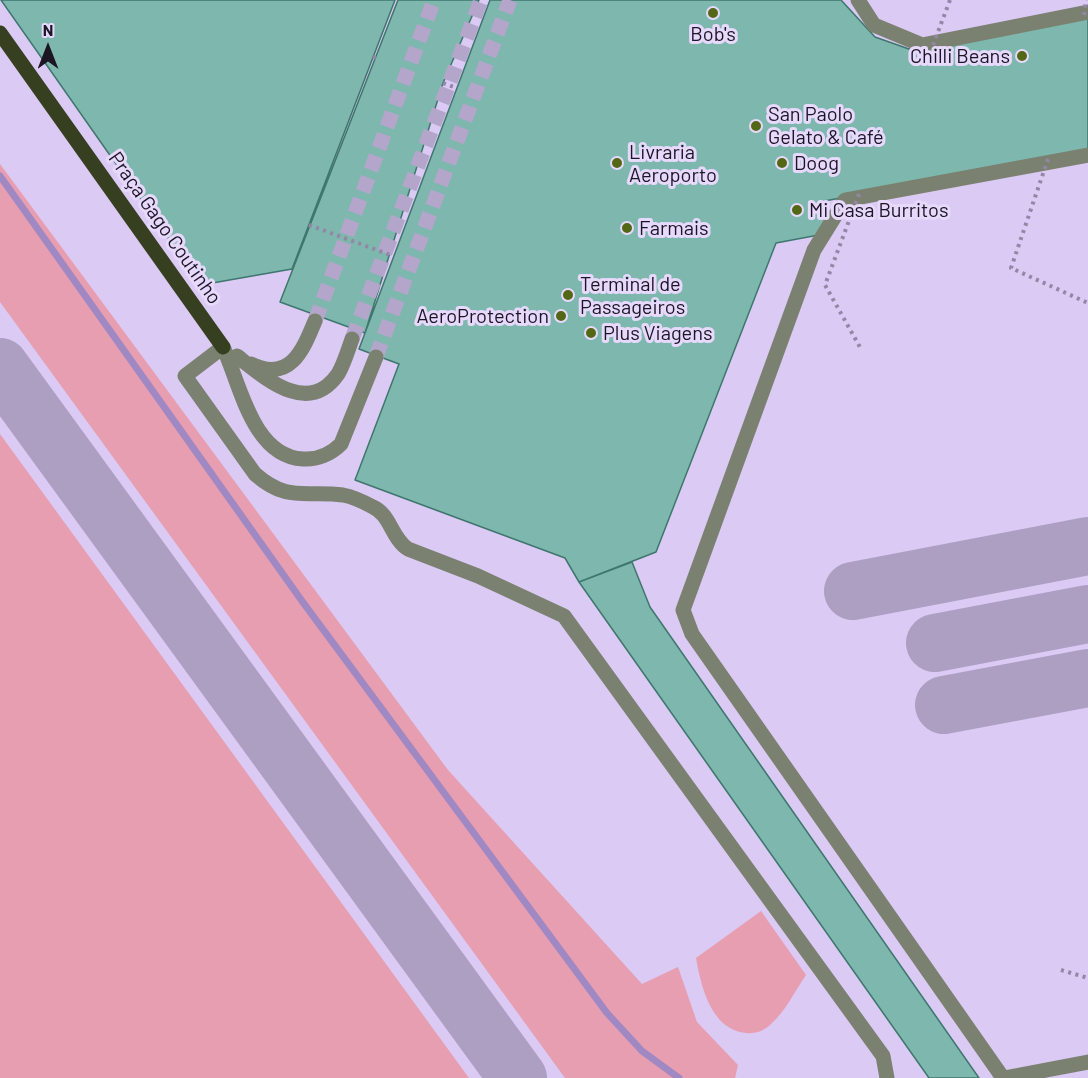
<!DOCTYPE html>
<meta charset="utf-8">
<style>
body{margin:0}
#map{position:relative;width:1088px;height:1078px;overflow:hidden;background:#dacaf4;font-family:Barlow,sans-serif}
canvas{display:block}
.north{position:absolute;left:18px;top:18px;width:60px;height:60px;-webkit-text-stroke:4px #e6d9fb;paint-order:stroke;rotate:0deg;font-size:16px;font-weight:700;line-height:24px;text-align:center;color:#1b1524}
.north::after{content:'';display:block;margin:auto;width:21px;height:27px;background:#1b1524;clip-path:polygon(50% 0,100% 100%,50% 72%,0 100%)}
</style>
<div id="map">
<canvas width="1088" height="1078"></canvas>
<div class="north">N</div>
</div>
<script>
const c = document.querySelector('canvas').getContext('2d');
c.lineJoin = 'round';
function paint(path, color) {
  c.fillStyle = color;
  c.fill(path, 'evenodd');
}
function stroke(path, color, width, dash) {
  c.strokeStyle = color;
  c.lineWidth = width;
  c.lineCap = dash ? 'butt' : 'round';
  c.setLineDash(dash || []);
  c.stroke(path);
}
function label(font, color, halo, rows, align = 'center') {
  c.font = font + ' Barlow,sans-serif';
  c.lineWidth = 6;
  c.setLineDash([]);
  c.textBaseline = 'middle';
  c.strokeStyle = halo;
  c.fillStyle = color;
  for (const [text, x, y, turn = 0] of rows) {
    c.save();
    c.translate(x, y);
    c.rotate((+turn || 0) * Math.PI / 180);
    c.textAlign = isNaN(turn) ? turn : align;
    if (halo) c.strokeText(text, 0, 0);
    c.fillText(text, 0, 0);
    c.restore();
  }
}
paint(new Path2D(`
 M0,164L448,770L642,984L678,967L697,1022L738,1065L735,1078H565L0,302Z
 M0,434L469,1078H0Z
 M761,911L806,975C795,991 785,1012 771,1024C764,1031 755,1034 746,1033C711,1030 701,986 696,958Z`), '#e89eb1');
stroke(new Path2D(`
 M0,176L302,601L607,1013L642,1051L679,1078`), '#a088c3', 7);
stroke(new Path2D(`
 M0,367L518,1078
 M853,591L1088,546
 M935,643L1088,614
 M944,705L1088,678`), '#ac9fc2', 58);
const building = new Path2D(`
 M1,0H395L292,269L201,285Z
 M398,0H479L443,83L365,333L280,302Z
 M490,0H841L875,37L909,49L1088,15V152L819,202L826,207L830,227L824,234L776,243L656,552L579,582L565,558L355,480L399,364L359,349Z
 M632,562L650,607L979,1078H929L579,582Z`);
paint(building, '#7eb7ad');
stroke(building, '#3f766e', 1.5);
stroke(new Path2D(`
 M315,321L434,0
 M352,339L481,0
 M376,357L510,0`), '#b4a6ca', 15, [15, 8]);
stroke(new Path2D(`
 M373,57L376,58
 M443,83L457,88
 M309,225L393,256
 M1061,970L1088,978`), '#9386a6', 4, [3, 4.5]);
stroke(new Path2D(`
 M858,0L874,25L922,45L1088,12
 M223,347L185,376L255,474C288,503 305,490 343,495C353,497 364,502 373,507C390,514 392,539 408,549L478,576L564,616L883,1056L887,1078
 M223,347C240,383 252,456 303,459C317,460 331,454 341,444L376,357
 M237,356C265,378 308,417 338,374C344,364 348,350 352,339
 M251,364C290,383 303,350 315,321
 M1003,1078L692,634L683,610L814,250L845,200L1088,155
 M1004,1078L1088,1062`), '#7b8170', 15);
stroke(new Path2D(`
 M0,33L223,347`), '#363f20', 15);
stroke(new Path2D(`
 M1084,15L1086,0
 M933,45L950,0
 M1048,159L1011,268L1088,303
 M859,194L825,285L861,349`), '#9386a6', 4, [3, 4.5]);
for (const [x, y, r, color] of [
 [713,13,6,"#536715"],
 [1022,56,6,"#536715"],
 [756,126,6,"#536715"],
 [617,163,6,"#536715"],
 [782,163,6,"#536715"],
 [797,210,6,"#536715"],
 [627,228,6,"#536715"],
 [568,295,6,"#536715"],
 [561,316,6,"#536715"],
 [591,333,6,"#536715"]
]) {
  const dot = new Path2D();
  dot.arc(x, y, r, 0, 2 * Math.PI);
  c.fillStyle = color;
  c.fill(dot);
  stroke(dot, '#e6d9fb', 2);
}
label('20px', '#1b1524', '#e6d9fb', [
 ["Bob's",713,34,"center"],
 ["Chilli Beans",1010,56,"right"],
 ["San Paolo",768,114],
 ["Gelato & Café",768,137],
 ["Livraria",629,152],
 ["Aeroporto",629,175],
 ["Doog",794,163],
 ["Mi Casa Burritos",809,210],
 ["Farmais",639,228],
 ["Terminal de",580,284],
 ["Passageiros",580,307],
 ["AeroProtection",549,316,"right"],
 ["Plus Viagens",603,333]
], 'left');
label('20px', '#1b1524', '#e6d9fb', [
 ["Praça Gago Coutinho",165,228,55]
]);
</script>
